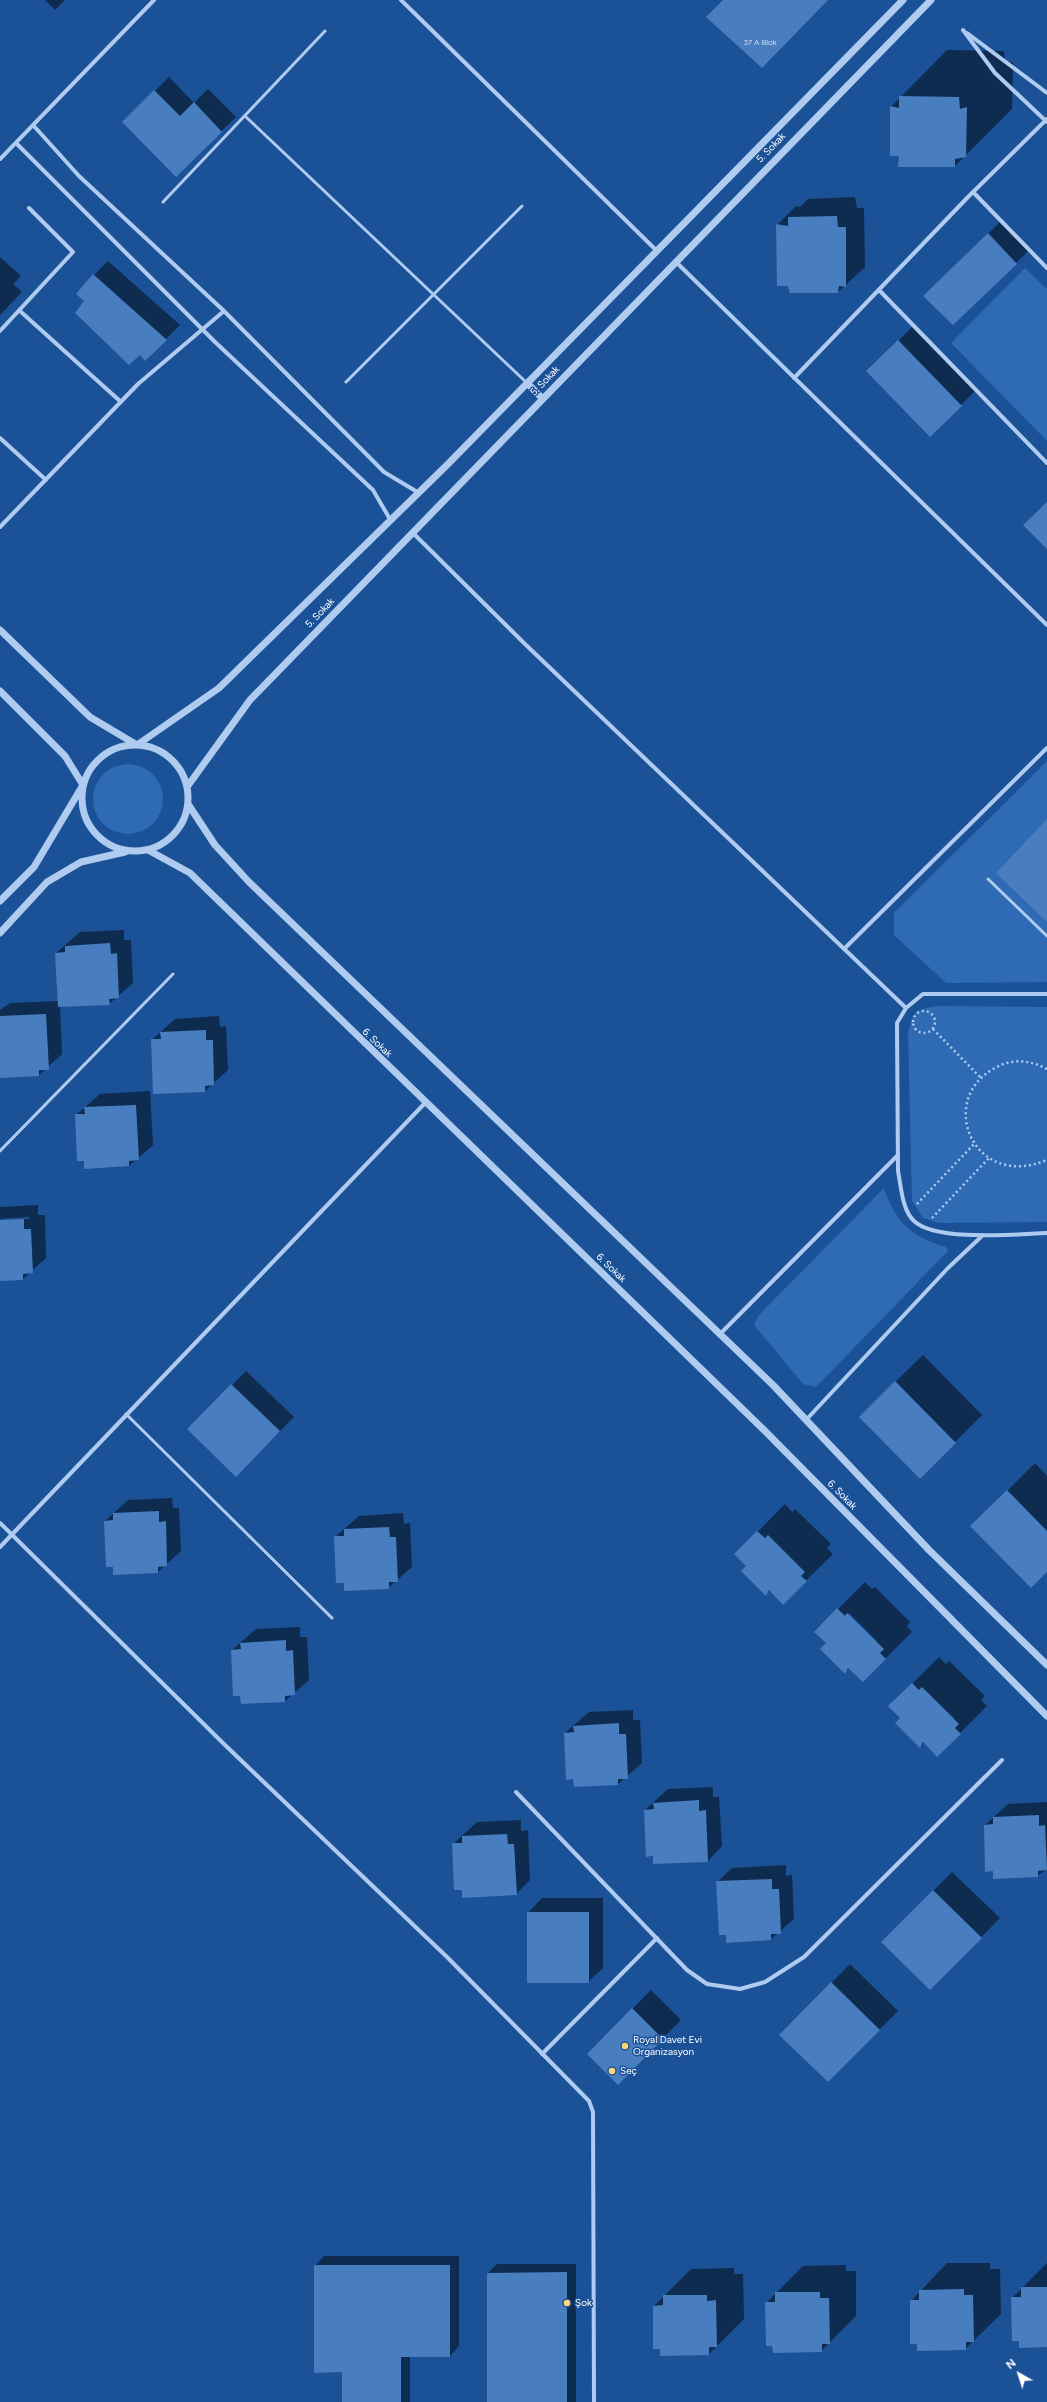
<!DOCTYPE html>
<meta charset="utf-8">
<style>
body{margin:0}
#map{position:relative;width:1047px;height:2402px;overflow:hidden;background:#1b5197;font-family:Figtree,sans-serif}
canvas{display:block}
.north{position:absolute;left:999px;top:2354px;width:40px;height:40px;-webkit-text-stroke:3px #1b5197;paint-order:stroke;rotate:321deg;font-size:11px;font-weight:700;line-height:16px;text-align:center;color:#fff}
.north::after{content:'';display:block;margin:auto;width:14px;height:18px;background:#fff;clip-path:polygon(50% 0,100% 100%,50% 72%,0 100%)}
</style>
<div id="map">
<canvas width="1047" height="2402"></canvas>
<div class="north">N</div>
</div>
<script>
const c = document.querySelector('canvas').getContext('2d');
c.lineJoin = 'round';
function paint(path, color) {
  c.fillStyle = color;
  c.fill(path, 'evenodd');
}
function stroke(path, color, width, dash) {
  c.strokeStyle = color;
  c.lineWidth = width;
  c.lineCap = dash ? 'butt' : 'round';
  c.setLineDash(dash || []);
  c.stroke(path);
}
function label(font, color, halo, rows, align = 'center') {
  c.font = font + ' Figtree,sans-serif';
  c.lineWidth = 3;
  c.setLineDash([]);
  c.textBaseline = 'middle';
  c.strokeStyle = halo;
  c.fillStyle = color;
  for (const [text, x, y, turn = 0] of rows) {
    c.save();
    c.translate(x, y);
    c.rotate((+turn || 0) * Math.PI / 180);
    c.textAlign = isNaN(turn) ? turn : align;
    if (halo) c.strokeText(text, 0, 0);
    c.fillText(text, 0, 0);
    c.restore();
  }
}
paint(new Path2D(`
 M1025,268L1047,289V441L951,343Z
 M1047,761V982L946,983L894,935V913Z
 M93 799a35 35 0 1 1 70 0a35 35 0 1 1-70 0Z
 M938,1006L1047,1007V1222L939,1223L923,1218L912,1201L908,1034C913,1010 914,1010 938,1006Z
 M884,1188C895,1222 912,1237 946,1247L948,1251L816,1387L803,1384L754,1325L759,1315Z`), '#2f6bb4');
paint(new Path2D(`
 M45,0H65L55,10Z
 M947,50L1004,51L1005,63L1013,62L1012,109L955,166L900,155L891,107Z
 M169,77L194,103L208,89L236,117L176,175L124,122Z
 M855,197L857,208H864L865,267L838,292L789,286L777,225L796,206L800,207L808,199Z
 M1002,220L1030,249L1016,263L939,282Z
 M0,257L21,276L13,284L22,292L0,315Z
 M108,261L180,325L145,360L85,301L94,275Z
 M912,327L975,391L961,405L868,371Z
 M124,930V940H131L133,983L109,1004L60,1006L62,1054L39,1075L0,1077V1010L10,1003L58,1001L56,953L80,932Z
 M219,1016L220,1027L226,1026L228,1070L205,1091L152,1040L175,1019Z
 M150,1091L153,1145L129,1166L76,1115L100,1094Z
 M38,1205V1215H45L46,1258L23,1279L0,1280V1221L29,1219V1217L0,1219V1207Z
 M923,1355L982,1415L955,1442L887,1390Z
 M246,1371L294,1417L250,1461L189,1429Z
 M1035,1463L1047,1476V1571L999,1499Z
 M172,1498L173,1508H179L181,1551L158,1572L114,1566L105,1521L128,1500Z
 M785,1504L792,1512L795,1509L831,1544L827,1548L833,1554L783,1603L770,1590L766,1595L748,1566L736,1554Z
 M403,1513L404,1524L410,1523L412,1567L388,1588L345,1582L335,1537L359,1516Z
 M865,1582L872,1589L875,1587L910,1622L907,1626L912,1632L863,1681L850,1668L845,1672L827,1643L815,1632ZM849,1613L877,1641L875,1642L848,1615Z
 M300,1627V1637H307L309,1680L285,1701L232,1650L256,1629Z
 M939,1657L946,1664L949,1661L985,1696L981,1700L987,1706L937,1756L924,1743L920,1747L902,1718L890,1706ZM926,1691L954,1718L953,1719L925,1692Z
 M633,1710V1720H640L642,1763L618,1784L565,1733L589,1712Z
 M713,1787V1797H719L722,1846L708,1861L647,1856L645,1810L668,1789Z
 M1047,1802V1869L1037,1876L985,1825L1008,1804Z
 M521,1820V1831L528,1830L530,1880L516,1894L453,1844L477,1822Z
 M786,1865V1876L792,1875L794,1919L771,1939L717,1882L732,1868Z
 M952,1872L1000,1918L930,1989L882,1942Z
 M542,1898H603V1968L588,1982L528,1913Z
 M850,1964L898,2011L828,2081L780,2035Z
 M651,1990L681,2020L618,2083L588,2054Z
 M324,2256H459V2346L450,2356H410V2402H343V2371L315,2266Z
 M947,2263H990V2269H1000L1001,2314L965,2349L918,2343L911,2301Z
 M1047,2263V2346L1020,2340L1012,2298Z
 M497,2264H576V2402H488V2273Z
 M846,2265V2271H856V2316L821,2351L766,2303L803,2266Z
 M734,2268V2274H743L744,2319L709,2354L661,2348L654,2306L691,2269Z`), '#0007');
paint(new Path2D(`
 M723,0H828L762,68L706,17Z
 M154,90L180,116L194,102L222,132L176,177L122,122Z
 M899,96L959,97L960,109L967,107L966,157L955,159V167H898L899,156H890V106L899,108Z
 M837,216L838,227H846V287L839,286L838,293H790L788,286H777L776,224L788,226V217Z
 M988,233L1017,264L953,325L923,296Z
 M93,274L167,340L145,361L140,355L129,365L75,313L84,301L76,294Z
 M898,340L962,406L930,437L866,371Z
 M1047,502V549L1023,525Z
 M1047,819V922L996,873Z
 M110,943L111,954L117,953L119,998L109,999L110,1005L58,1007L55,953L65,952V946Z
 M46,1014L49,1070H39V1076L0,1078V1016Z
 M206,1030V1040H213L214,1085L205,1086V1092L153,1094L151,1039H161L160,1032Z
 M136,1105L139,1160L129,1161V1166L84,1169V1161H77L75,1114H85L84,1107Z
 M24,1219V1229H31L33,1273L23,1274V1280L0,1281V1220Z
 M895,1381L956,1443L920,1479L859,1417Z
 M231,1384L280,1431L236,1477L187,1429Z
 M1007,1490L1047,1531V1572L1031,1588L970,1526Z
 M159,1511V1522L166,1521L167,1566L158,1567V1573L113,1575V1567H106L104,1521L113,1520V1513Z
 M389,1527L390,1537H396L398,1582H389V1589L344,1591V1583H336L334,1536H344V1529Z
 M757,1531L765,1538L768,1535L805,1572L801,1576L807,1581L783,1605L769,1590L766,1596L741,1571L746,1566L734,1554Z
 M837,1608L845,1616L847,1613L884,1649L880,1653L886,1659L863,1682L848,1668L845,1674L820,1649L826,1643L814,1632Z
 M286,1640V1651L293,1650L295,1695L285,1696V1702L241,1704L240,1696H233L231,1650L241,1649L240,1643Z
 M912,1683L919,1690L922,1687L959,1724L955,1728L961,1734L937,1757L923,1742L920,1748L895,1723L900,1718L888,1706Z
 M619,1723V1734H626L628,1779H618V1785L574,1787L573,1779L566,1780L564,1733L574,1732L573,1726Z
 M699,1800V1811L706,1810L708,1862L653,1864V1856L646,1857L644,1810L654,1809L653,1803Z
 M1039,1815V1826L1045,1825L1047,1870L1038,1871V1877L993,1879V1871L985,1872L984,1825L993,1824V1817Z
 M507,1834L508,1844H514L517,1895L462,1898V1890H454L452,1843H462V1836Z
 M772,1879V1889H779L781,1934H771V1940L726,1943V1935H719L716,1881Z
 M933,1890L982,1938L930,1990L881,1942Z
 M527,1912H589V1983H527Z
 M831,1982L880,2030L828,2082L779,2035Z
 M632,2008L663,2039L618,2085L587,2054Z
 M314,2265H450V2357H401V2402H342V2372L314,2373Z
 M567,2272V2402H487V2273Z
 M1021,2287H1047V2347L1019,2348V2341H1012L1011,2297H1021Z
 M964,2289V2295H973L974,2342H966V2350L917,2351V2344H910V2300H919V2290Z
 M775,2292H820V2298H829L830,2344H822V2352L773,2353L772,2346H766L765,2302H775Z
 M663,2295H707V2301L716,2300L717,2347H709V2355L660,2356V2349H653V2306L663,2305Z`), '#487dbf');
stroke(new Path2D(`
 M913 1022a11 11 0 1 1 22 0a11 11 0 1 1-22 0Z
 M933,1029L981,1078
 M1047,1069C1030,1060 1012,1058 995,1068C936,1099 973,1191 1047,1160
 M917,1204L975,1143
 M932,1218L989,1158`), '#afccf0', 2.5, [2, 3]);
stroke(new Path2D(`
 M245,116L527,383
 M163,202L325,31
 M346,382L522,206
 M988,879L1047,936
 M0,1151L173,974
 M126,1414L332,1618`), '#afccf0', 3);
stroke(new Path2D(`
 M401,0L656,250
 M963,30L995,73L1047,122
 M967,33L1047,93
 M33,125L79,176L224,311L384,472L419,493
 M16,143L215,342L373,490L391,521
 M0,159L154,0
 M973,192L1047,268
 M675,261L1047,625
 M879,290L1047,463
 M20,311L121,402
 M0,331L73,252L29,208
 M794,378L968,197L1047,119
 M0,438L46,480
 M0,527L138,384L224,311
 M412,532L526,645L906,1008
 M844,949L1047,748
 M1047,994H923L906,1008L897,1023L898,1171C901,1186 902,1210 914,1221C936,1242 1017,1234 1047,1233
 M720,1334L898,1155
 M806,1420L948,1268L983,1235
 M0,1523L226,1746L447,1957L589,2101L593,2112L594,2402
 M0,1547L425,1103
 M516,1792L687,1970L707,1984L740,1989L765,1982L804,1957L1002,1760
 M542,2054L657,1938`), '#afccf0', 4);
stroke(new Path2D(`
 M527,383L542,398
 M0,630L90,717L137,745L219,688L447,465L903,0
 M0,691L65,756L83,785L34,867L0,901
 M82 798a53 53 0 1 1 106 0a53 53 0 1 1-106 0Z
 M187,787L250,700L931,0
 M188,804L215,845L249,882L773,1385L929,1550L1047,1665
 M148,850L190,873L765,1431L1047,1716
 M0,933L47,882L81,862L125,852`), '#afccf0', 7);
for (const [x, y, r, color] of [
 [625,2046,4,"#ffd56d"],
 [612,2071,4,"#ffd56d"],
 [567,2303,4,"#ffd56d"]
]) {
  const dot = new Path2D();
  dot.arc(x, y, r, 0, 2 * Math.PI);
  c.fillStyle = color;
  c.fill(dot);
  stroke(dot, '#1b5197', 1.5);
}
label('8px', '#d1deef', null, [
 ["37 A Blok",760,43]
]);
label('10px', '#fff', '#1b5197', [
 ["5. Sokak",771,148,-46],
 ["5. Sokak",545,381,-46],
 ["5. Sokak",320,613,-46],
 ["6. Sokak",377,1043,44],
 ["6. Sokak",611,1268,44],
 ["6. Sokak",842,1495,45]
]);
label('10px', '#fff', '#1b5197', [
 ["Royal Davet Evi",633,2040],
 ["Organizasyon",633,2052],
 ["Seç",620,2071],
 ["Şok",575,2303]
], 'left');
</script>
